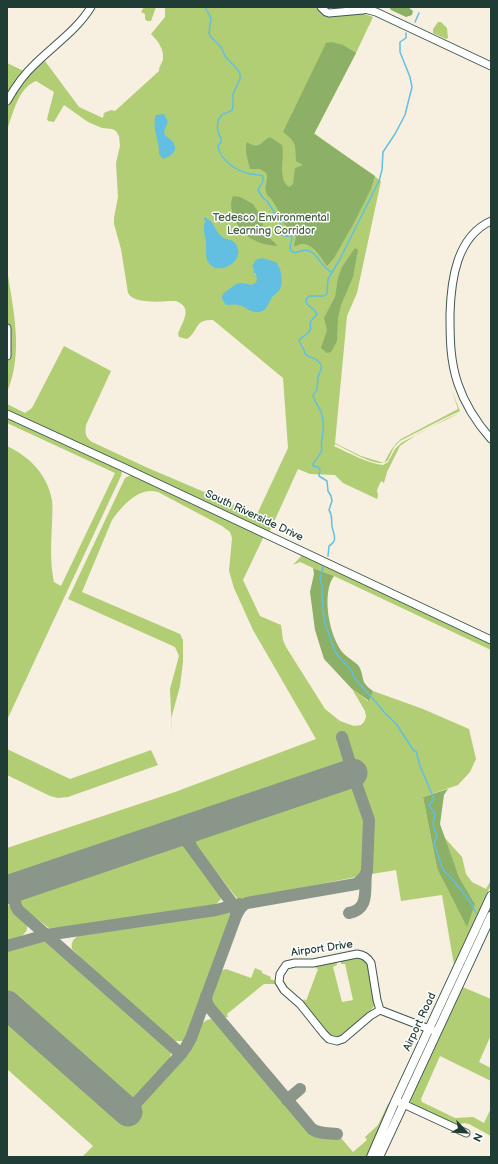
<!DOCTYPE html>
<style>
body{margin:0}
#map{position:relative;width:498px;height:1164px;overflow:hidden;background:#f7efe0;font-family:"Balsamiq Sans",sans-serif}
canvas{display:block}
.frame{position:absolute;inset:0;border:8px solid #1f3d34;pointer-events:none}
.north{position:absolute;left:446px;top:1112px;width:40px;height:40px;-webkit-text-stroke:3px #fff;paint-order:stroke;rotate:115deg;font-size:11px;font-weight:700;line-height:16px;text-align:center;color:#1f3d34}
.north::after{content:'';display:block;margin:auto;width:14px;height:18px;background:#1f3d34;clip-path:polygon(50% 0,100% 100%,50% 72%,0 100%)}
</style>
<div id="map">
<canvas width="498" height="1164"></canvas>
<div class="frame"></div>
<div class="north">N</div>
</div>
<script>
const c = document.querySelector('canvas').getContext('2d');
c.lineJoin = 'round';
function paint(path, color) {
  c.fillStyle = color;
  c.fill(path, 'evenodd');
}
function stroke(path, color, width, dash) {
  c.strokeStyle = color;
  c.lineWidth = width;
  c.lineCap = dash ? 'butt' : 'round';
  c.setLineDash(dash || []);
  c.stroke(path);
}
function label(font, color, halo, rows, align = 'center') {
  c.font = font + ' "Balsamiq Sans",sans-serif';
  c.lineWidth = 3;
  c.setLineDash([]);
  c.textBaseline = 'middle';
  c.strokeStyle = halo;
  c.fillStyle = color;
  for (const [text, x, y, turn = 0] of rows) {
    c.save();
    c.translate(x, y);
    c.rotate((+turn || 0) * Math.PI / 180);
    c.textAlign = isNaN(turn) ? turn : align;
    if (halo) c.strokeText(text, 0, 0);
    c.fillText(text, 0, 0);
    c.restore();
  }
}
paint(new Path2D(`
 M144,7H156L151,21H147L145,19V14L141,12Z
 M165,7H318L330,17L359,12L373,17L356,53L314,133L381,181L357,293L347,316L335,443L361,456L384,463C389,454 392,446 401,439L458,409L452,391L460,411L441,420L400,441L394,447L388,460L384,463C369,464 349,450 335,444L334,446C349,453 367,463 383,465L388,462L395,449L401,443L448,418L460,413L419,433L400,446L387,472L384,483L381,481L377,490L378,496L377,499L343,483L335,475L310,474L298,469L269,533L7,411V404L25,413L32,408L64,346L111,371L86,425C85,433 85,437 92,442L148,468L256,514L258,512L288,448L283,378L213,320C194,319 199,331 187,339L179,337L178,334C182,322 194,308 176,301C163,301 135,305 128,293L121,249L114,224V218L118,197L116,163L120,146L119,136L116,131L112,129L102,128L88,122L64,105L54,122L48,121L47,119L54,92L36,81C18,88 13,114 7,130V63L30,74L42,62L45,61L79,107L103,118L104,113L111,110L115,111L159,71C159,66 162,64 163,59C164,49 158,41 151,34L165,17Z
 M438,22H441L447,28L448,38L446,39L433,33V29Z
 M7,269C13,309 24,353 7,392Z
 M7,417L120,469L122,472L121,476L7,720V446C30,457 47,474 52,500C53,508 52,517 52,524C51,544 50,563 54,582L61,586L115,473L7,423Z
 M131,475L264,536L243,580L260,616L281,625L283,640L286,647L325,709L340,721L354,726L361,725L364,722L366,717L365,711L352,689L368,701L373,691L423,709L469,729L476,759L470,772L458,785L423,797L437,868L475,904L459,877L444,837L462,857L466,874L472,882L486,889L491,880V885L454,965L442,895L401,901L396,870L372,874L374,819L346,736L339,738L347,760V767L7,883V848L175,792L316,739L253,630L234,588L229,571L232,538L230,532L222,526L158,492C139,486 122,506 112,520L82,592L180,634L183,640V662L180,686L171,719L172,736L170,689L179,656L175,647L68,599L125,478Z
 M303,554L491,643V650L334,576L313,568L300,562L293,565Z
 M7,749L70,779L151,750L158,765L68,797L58,798L50,796L7,775Z
 M349,781L354,788L366,820L364,869L361,876L239,900L235,896L196,845L193,839L196,834Z
 M181,839L218,888L220,894L221,899L214,906L71,927L49,928L23,908C20,903 19,899 21,893Z
 M7,904C26,919 41,932 7,942Z
 M228,912L233,916L189,1034L183,1041H176L171,1039L106,982L72,949C70,938 79,935 88,932Z
 M40,941L49,942L56,946L169,1048L171,1054L169,1061L135,1100L130,1101L7,990V950Z
 M358,956L369,963L375,1004L370,1012L342,1036L337,1038L329,1036L302,1004L304,999L306,1001L318,969L316,968L317,964L336,960L337,965L333,967L342,1002L353,1000L345,964H341V960Z
 M255,968L262,971V973L271,977L270,979L276,981L275,984H264L227,1014L228,1017H223C218,1012 213,1007 212,1001C209,993 217,970 226,969L251,978Z
 M462,987L465,988L491,999V1035L479,1062L491,1068V1081L440,1056L421,1099L422,1102L455,1118L473,1117L484,1123L491,1108V1136L469,1124L464,1123L457,1125L414,1106L411,1103L410,1097Z
 M7,1018L125,1122L190,1049L201,1024L207,1020L211,1019L219,1023L309,1131L319,1137L341,1138L353,1152L367,1140L365,1137L378,1125L388,1104L389,1105L369,1157H82L93,1146L7,1069Z`), '#b1ce75');
paint(new Path2D(`
 M389,7H408L413,11L412,15L406,17L391,10Z
 M332,42L343,45L356,53L314,134L375,176L371,189L355,221L334,258L327,266C320,256 310,238 296,246H294L296,236L291,229L284,224C283,218 275,204 271,199C269,196 266,195 266,191C264,185 269,179 266,173L260,169H250C248,160 244,150 247,142C260,150 259,143 270,137L282,145C285,158 277,179 289,187L293,184L295,168L303,165L296,161C295,144 297,143 283,132L326,43Z
 M233,196L240,197L253,204L261,216L265,234L276,244L277,246C255,244 241,236 233,215C231,208 230,203 233,196Z
 M355,248L358,250L353,277L341,305L338,318L337,341L331,352L327,353L321,348L327,330L324,318L335,297L338,278L342,267Z
 M313,568L334,576C321,593 329,638 344,654C348,658 354,661 358,665C362,670 362,677 364,682C366,686 370,689 373,691L369,701L352,689L324,659L315,630L310,592L314,574Z
 M448,789L444,795L440,824L459,877L475,904L467,927L437,868L423,797Z`), '#8cb166');
paint(new Path2D(`
 M164,114L168,122L164,131L165,135C167,138 173,140 174,144C178,152 169,157 163,159L159,154C160,141 151,128 156,115Z
 M204,217C216,222 213,229 222,237C226,240 232,239 235,243C249,260 216,280 207,260C206,256 206,249 206,244C206,237 201,227 206,221L204,220Z
 M262,258L276,262C281,268 284,282 280,289C278,293 273,295 271,299C268,304 267,311 259,312C252,314 245,306 238,305C234,304 230,305 226,305L222,299V296L224,293L236,284L242,283L251,285L255,283L257,280L256,273H254V269L252,266L256,260Z`), '#63bfe1');
stroke(new Path2D(`
 M206,7V9L211,18L209,32L210,36L221,47L225,56L238,70L240,74V79L233,94V106L232,110C229,112 225,113 222,115C216,120 216,131 221,138V142L218,146C220,161 237,171 250,174C254,175 258,174 263,176V181L258,190L263,198L267,201L280,221L281,224V234L285,236H291L292,238L290,248L291,251L295,253C317,243 316,263 331,272
 M415,22L419,13
 M328,556L329,546C339,540 333,534 332,526C331,519 333,516 329,510L332,501L331,496L328,491L327,481L319,476L320,470L318,467L313,466V464C316,458 320,456 322,450C320,443 323,438 323,431C324,426 323,420 322,415C320,407 314,402 313,395C319,389 317,384 318,377C320,371 324,367 319,362C315,357 309,358 305,354C305,348 300,346 299,340C304,335 313,333 310,325L311,321L317,314L315,311L307,304L306,300L309,296H324L327,294L328,279L340,259L379,181L382,170L383,152L395,134L405,115L412,87L410,77L400,52V42L406,38V33
 M323,567L320,579L322,585V600L325,624L335,651L338,656L351,670L355,679L375,701L384,712L397,725L414,751H416L420,766L434,799L429,805L435,814L433,824L437,837L434,843L443,870L454,881L471,903L476,913`), '#63bfe1', 1.5);
stroke(new Path2D(`
 M133,848L170,835C181,834 185,839 191,847
 M59,873C42,879 3,885 18,910L181,1054
 M349,913C370,909 364,890 366,874
 M236,916C239,910 241,906 247,903L356,884C361,881 365,877 367,871L369,820L356,783L344,776L350,763L342,737
 M7,946L46,935L216,910L240,904
 M206,996L207,1003L209,1007L312,1129C319,1134 328,1133 337,1134
 M110,1096C118,1103 127,1109 137,1102L181,1054L186,1047L191,1038L236,916V912L234,906L191,847C189,839 189,835 194,829L237,813
 M287,1100L300,1089`), '#8b968a', 12);
stroke(new Path2D(`
 M7,890L353,773
 M7,1005L128,1112`), '#8b968a', 29);
const minor = new Path2D(`
 M321,7L326,12L329,13L363,10
 M357,7L376,12L491,66
 M7,101C15,87 23,75 35,64C54,45 77,30 91,7
 M491,221C456,237 451,281 450,314C450,338 450,361 458,384C465,405 477,423 491,439
 M7,328V356
 M7,414L127,469L491,640
 M357,954C364,955 367,957 371,963L377,1000L380,1010L370,1016L343,1039L337,1041L329,1039L324,1034L300,1004L284,990L279,982L280,974L286,965L295,963H313Z
 M380,1010L437,1032
 M399,1102L466,1133`);
const major = new Path2D(`
 M371,1157L394,1104L491,896
 M379,1157L491,916`);
stroke(minor, '#3f584e', 9);
stroke(major, '#3f584e', 10);
stroke(minor, '#fff', 7);
stroke(major, '#fff', 8);
label('11px', '#446144', '#fff', [
 ["Tedesco Environmental",271,218],
 ["Learning Corridor",271,231]
]);
label('11px', '#1f3d34', '#fff', [
 ["South Riverside Drive",254,516,25],
 ["Airport Drive",322,949,-8],
 ["Airport Road",420,1022,-65]
]);
</script>
